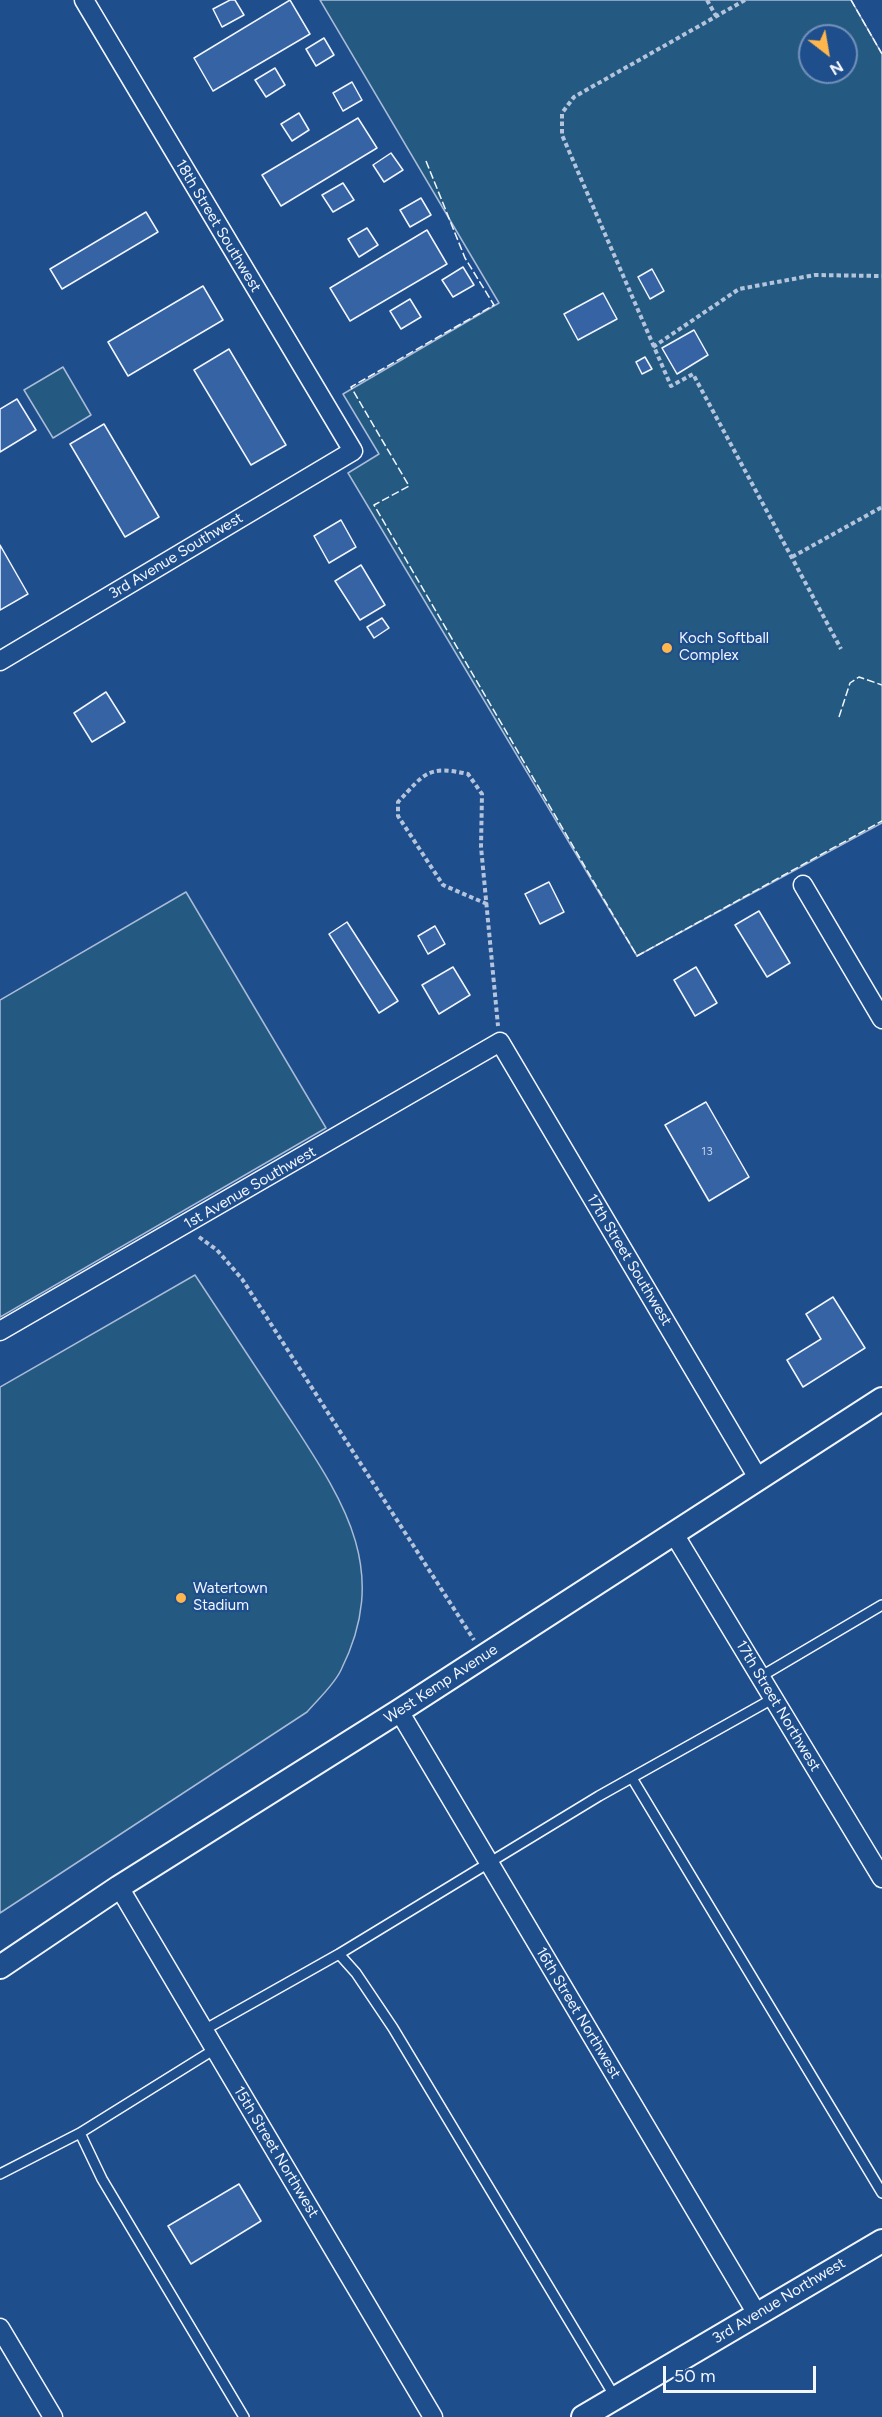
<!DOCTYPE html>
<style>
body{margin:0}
#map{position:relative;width:882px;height:2417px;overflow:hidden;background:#1f4e8c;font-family:Figtree,sans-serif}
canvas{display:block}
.north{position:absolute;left:798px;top:24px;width:60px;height:60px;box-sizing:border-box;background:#1f4e8c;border:2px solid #7391ba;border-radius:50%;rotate:149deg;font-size:16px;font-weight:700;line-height:24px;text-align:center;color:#f2f6ff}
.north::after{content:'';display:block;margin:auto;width:21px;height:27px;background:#ffb74d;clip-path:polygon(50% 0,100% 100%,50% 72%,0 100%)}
.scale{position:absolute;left:663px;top:2366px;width:153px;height:27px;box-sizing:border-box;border:3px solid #f2f6ff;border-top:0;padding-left:8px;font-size:18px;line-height:21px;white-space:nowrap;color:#f2f6ff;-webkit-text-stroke:4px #1f4e8c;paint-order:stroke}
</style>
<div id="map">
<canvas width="882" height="2417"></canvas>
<div class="north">N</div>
<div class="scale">50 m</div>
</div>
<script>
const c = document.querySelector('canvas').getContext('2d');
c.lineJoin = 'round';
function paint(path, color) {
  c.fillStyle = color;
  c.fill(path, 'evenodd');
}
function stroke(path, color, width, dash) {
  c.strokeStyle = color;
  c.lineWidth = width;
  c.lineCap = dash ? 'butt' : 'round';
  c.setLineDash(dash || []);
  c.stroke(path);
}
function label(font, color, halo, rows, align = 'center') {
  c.font = font + ' Figtree,sans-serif';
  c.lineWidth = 4.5;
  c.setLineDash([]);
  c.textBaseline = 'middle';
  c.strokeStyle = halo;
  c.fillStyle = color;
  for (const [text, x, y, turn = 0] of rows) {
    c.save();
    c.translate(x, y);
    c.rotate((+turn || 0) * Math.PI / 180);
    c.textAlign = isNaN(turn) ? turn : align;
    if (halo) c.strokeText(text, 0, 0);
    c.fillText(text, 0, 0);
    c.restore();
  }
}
const green = new Path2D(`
 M320,0H851L882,54V823L637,956L348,473L379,454L343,394L499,303ZM810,36H846V72H810Z
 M63,367L91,415L53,438L24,390Z
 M186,892L326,1128L0,1317V1000Z
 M195,1275C227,1323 258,1371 290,1419C344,1502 391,1570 341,1670C334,1685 318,1699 307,1712L0,1913V1387Z`);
paint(green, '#245a82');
stroke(green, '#a8bbd7', 1.5);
const building = new Path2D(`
 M230,0H235L244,15L222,27L213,9Z
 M290,0L310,34L213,91L194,58Z
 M324,38L334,55L316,66L306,49Z
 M275,68L285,85L266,97L255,80Z
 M352,82L362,100L343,111L333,93Z
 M299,113L309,130L292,141L281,124Z
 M358,118L377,148L281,206L262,175Z
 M391,153L403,170L384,182L373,165Z
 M343,183L354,200L333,212L322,195Z
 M421,198L431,215L410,227L400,210Z
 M146,212L158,232L62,289L50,269Z
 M367,228L378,245L359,257L348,239Z
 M427,230L447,264L350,321L330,288Z
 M463,267L474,285L453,297L442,280Z
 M652,269L664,291L650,299L638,277Z
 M203,286L223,320L128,376L108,342Z
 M603,293L617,319L578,340L564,314Z
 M410,299L421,317L401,329L390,311Z
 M694,330L708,355L677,374L662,348Z
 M229,349L286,445L251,465L194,370Z
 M645,357L652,369L642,374L636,362Z
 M17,399L36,430L0,452V409Z
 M104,424L159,517L125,537L70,444Z
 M341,520L356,547L329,563L314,536Z
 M0,545L28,594L0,610Z
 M361,565L385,605L360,620L335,581Z
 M382,618L389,628L374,638L367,627Z
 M106,692L125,722L92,742L74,713Z
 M549,882L564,912L540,924L525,894Z
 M759,911L790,963L767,977L735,925Z
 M347,922L398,1001L379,1013L329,934Z
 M435,926L445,944L428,954L418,936Z
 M453,967L470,995L439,1014L422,985Z
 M696,967L717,1003L695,1016L674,980Z
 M706,1102L749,1177L709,1201L665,1125Z
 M833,1297L865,1348L803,1387L787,1360L821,1339L806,1314Z
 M239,2184L261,2221L191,2264L168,2226Z`);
paint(building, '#3563a3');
stroke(building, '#f2f6ff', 1.5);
const service = new Path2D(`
 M760,1677L882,1605
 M632,1778L882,2193
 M339,1954L356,1973L393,2028L615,2397
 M204,2030L339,1954L599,1796L774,1698
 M80,2133L102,2179L244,2417
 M0,2174L80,2133L215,2049`);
const minor = new Path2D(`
 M0,661L353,451L84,0
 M803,885L882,1019
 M0,1331L500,1042L758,1478
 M674,1534L882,1878
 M399,1711L757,2314
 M119,1887L433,2417
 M0,2328L53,2417`);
const tertiary = new Path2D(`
 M0,1967L119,1887L399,1711L882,1399
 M583,2417L882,2241`);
stroke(service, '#f2f6ff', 12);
stroke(minor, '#f2f6ff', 21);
stroke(tertiary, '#f2f6ff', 26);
stroke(new Path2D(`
 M707,0L716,16
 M745,0L574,97L562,113V135L671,386L693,374L841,649
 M653,347L739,289L815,275L882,276
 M792,557L882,507
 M487,904L443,885L398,816V802C425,773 428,765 468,774L482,794L481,847L498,1026
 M199,1237L217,1250L242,1279L474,1640`), '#b3c4dc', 4, [4.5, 3]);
stroke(service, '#1f4e8c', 9);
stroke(minor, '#1f4e8c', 18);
stroke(tertiary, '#1f4e8c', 22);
stroke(new Path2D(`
 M851,0L882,54
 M426,161L465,258L494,305L351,387L409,486L374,505L637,956L882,821
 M839,717L850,683L859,677L882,685`), '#f2f6ff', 1.5, [8, 3]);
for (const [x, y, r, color] of [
 [667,648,6,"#ffb74d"],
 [181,1598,6,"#ffb74d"]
]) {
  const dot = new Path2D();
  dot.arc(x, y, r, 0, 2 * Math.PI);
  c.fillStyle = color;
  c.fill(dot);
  stroke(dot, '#1f4e8c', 2);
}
label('12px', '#c3d1e8', null, [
 ["13",707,1151]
]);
label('15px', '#f2f6ff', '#1f4e8c', [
 ["18th Street Southwest",218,226,59],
 ["3rd Avenue Southwest",176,556,-31],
 ["1st Avenue Southwest",250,1188,-30],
 ["17th Street Southwest",629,1260,59],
 ["West Kemp Avenue",441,1684,-33],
 ["17th Street Northwest",778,1706,59],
 ["16th Street Northwest",578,2013,59],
 ["15th Street Northwest",276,2152,59],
 ["3rd Avenue Northwest",779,2301,-31]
]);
label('15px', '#f2f6ff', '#1f4e8c', [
 ["Koch Softball",679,639],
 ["Complex",679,656],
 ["Watertown",193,1589],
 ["Stadium",193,1606]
], 'left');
</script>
